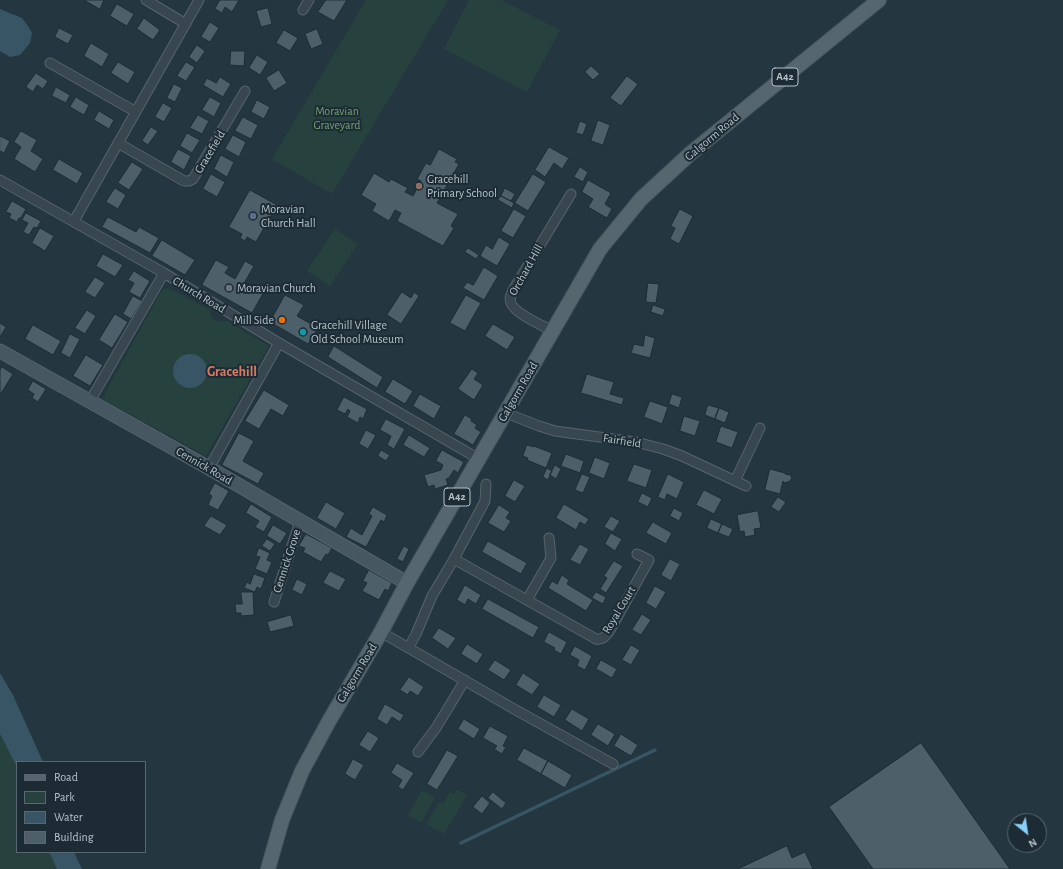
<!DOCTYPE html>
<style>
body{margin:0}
#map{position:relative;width:1063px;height:869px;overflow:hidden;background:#24363f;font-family:"Alegreya Sans",sans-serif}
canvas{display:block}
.legend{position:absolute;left:16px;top:761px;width:130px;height:92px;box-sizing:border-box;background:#1d2c34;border:1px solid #596870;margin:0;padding:5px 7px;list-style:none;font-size:12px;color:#b4c1c9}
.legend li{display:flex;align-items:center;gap:8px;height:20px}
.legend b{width:20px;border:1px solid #596870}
.north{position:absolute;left:1007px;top:813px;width:40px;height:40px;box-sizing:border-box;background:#1d2c34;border:1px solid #596870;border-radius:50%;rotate:150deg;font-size:11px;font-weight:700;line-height:16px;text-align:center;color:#b4c1c9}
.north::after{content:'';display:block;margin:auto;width:14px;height:18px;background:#8acff9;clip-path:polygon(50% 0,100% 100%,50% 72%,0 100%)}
</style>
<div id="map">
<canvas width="1063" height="869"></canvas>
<ul class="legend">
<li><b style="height:5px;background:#56666f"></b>Road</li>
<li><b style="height:11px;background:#27423e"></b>Park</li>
<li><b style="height:11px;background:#385566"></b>Water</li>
<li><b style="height:11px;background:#4d606a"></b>Building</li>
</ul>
<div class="north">N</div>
</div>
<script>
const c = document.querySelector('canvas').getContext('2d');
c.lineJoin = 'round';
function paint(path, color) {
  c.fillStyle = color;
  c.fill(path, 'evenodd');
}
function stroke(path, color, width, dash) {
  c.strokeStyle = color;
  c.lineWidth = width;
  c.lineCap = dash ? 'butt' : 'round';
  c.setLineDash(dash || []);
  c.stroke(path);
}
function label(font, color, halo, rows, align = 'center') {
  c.font = font + ' "Alegreya Sans",sans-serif';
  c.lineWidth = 4;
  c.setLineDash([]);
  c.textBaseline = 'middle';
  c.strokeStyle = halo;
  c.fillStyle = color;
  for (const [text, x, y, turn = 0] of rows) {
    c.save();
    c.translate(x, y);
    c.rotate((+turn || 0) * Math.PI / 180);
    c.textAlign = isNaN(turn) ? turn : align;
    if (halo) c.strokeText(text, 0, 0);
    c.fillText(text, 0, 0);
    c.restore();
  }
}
paint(new Path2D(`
 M366,0H448L332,194L272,159Z
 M469,0H501L560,30L527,92L444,49Z
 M335,229L358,244L330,286L307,271Z
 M168,288L210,310C210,320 218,324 227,321L269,346L206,456L102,399L162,290Z
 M0,734L17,767V852H49L57,869H0Z
 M422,790L435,798L421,823L408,815Z
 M457,790L467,795L444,834L426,824L439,802L443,804L450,792L454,794Z`), '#27423e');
paint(new Path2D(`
 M0,9L22,18L28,26L32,33L30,43L20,55L10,57L0,51Z
 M173 371a17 17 0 1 1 34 0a17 17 0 1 1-34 0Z
 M0,673L13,695L43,762H17V767L0,734Z
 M49,852H74L82,869H57Z`), '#385566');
stroke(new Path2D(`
 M461,843L655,750`), '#385566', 3.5);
const building = new Path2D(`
 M84,0H104L100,9Z
 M220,0H239L232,12L225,7L222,13L215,9Z
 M326,0H347L334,21L318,12Z
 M117,4L134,14L127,26L110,16Z
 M268,8L272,24L261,27L256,11Z
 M144,18L160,30L153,40L137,29Z
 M210,22L219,28L210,42L201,37Z
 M59,28L73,35L68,44L55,37Z
 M317,29L323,44L311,49L305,34Z
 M284,30L298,38L290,51L276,43Z
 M91,43L109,54L102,67L84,56Z
 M197,45L205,51L197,63L189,57Z
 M231,51H245L244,66L230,65Z
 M257,55L268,62L260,75L249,68Z
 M118,62L135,72L128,84L111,73Z
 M186,62L195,67L186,81L177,76Z
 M591,66L600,74L593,80L585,72Z
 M279,70L287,83L274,91L266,78Z
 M36,73L48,81L43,89L37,85L33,92L26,87Z
 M627,76L638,84L621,106L610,98Z
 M220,77L231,84L223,97L203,85L207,78L216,83Z
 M174,84L182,88L175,102L167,98Z
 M56,87L70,95L66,103L52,96Z
 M76,97L89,105L84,115L70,107Z
 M210,97L221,103L214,117L202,110Z
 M257,100L270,107L264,119L251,112Z
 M163,103L172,108L164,122L155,117Z
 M99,111L114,120L109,129L94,120Z
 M198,115L209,121L202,134L190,128Z
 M243,117L258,125L251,139L235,131Z
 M598,120L610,125L603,145L591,141Z
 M580,121L587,124L583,135L576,133Z
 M151,127L158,131L148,145L142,141Z
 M21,131L37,140L31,151L43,159L35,172L14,159L21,147L14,142Z
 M187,133L200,140L192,153L180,146Z
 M233,135L246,142L239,157L225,149Z
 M0,136L10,141L4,153L0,151Z
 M549,147L569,158L562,169L554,163L545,177L535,170Z
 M178,149L191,156L184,170L171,162Z
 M439,149L457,159L455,162L459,164L437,203L458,214L451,226L454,228L443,246L397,221L401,213L395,210L389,221L372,211L376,204L361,195L374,173L389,182L391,179L408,188L405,192L413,196L421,181L417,179L426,163L430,165Z
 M221,155L234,162L227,177L214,169Z
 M59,159L83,173L77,184L53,170Z
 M132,162L143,169L129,190L118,183Z
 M580,167L588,172L583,182L574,177Z
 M211,174L225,182L217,197L203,189Z
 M533,174L546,182L528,211L515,203Z
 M588,180L611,193L605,204L612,209L607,218L588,207L593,199L582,192Z
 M115,188L126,195L118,209L106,202Z
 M505,188L515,194L511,201L501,196Z
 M250,190L277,205L256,242L247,237L245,241L240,238L242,234L229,227Z
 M501,196L514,203L512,208L498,200Z
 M12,201L26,209L21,218H19L17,222L9,218L11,214L6,212Z
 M514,209L526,216L513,238L501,231Z
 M680,209L693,216L679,244L670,239L675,228L671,226Z
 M26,213L41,221L37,228L34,227L29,235L23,232L28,223L22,220Z
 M108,217L136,232L139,227L159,238L150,253L102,227Z
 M40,228L54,236L45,251L32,243Z
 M499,237L510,244L497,266L480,256L486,245L492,249Z
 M162,240L195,260L185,275L152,256Z
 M468,248L479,255L476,259L465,252Z
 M103,254L123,265L115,277L96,266Z
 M216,260L229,267L225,273L235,279L245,261L254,266L243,285L254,291L257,286L265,290L252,313L202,285Z
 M484,267L498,276L484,300L463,288L467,282L473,285Z
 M134,271L150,281L140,298L129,292L134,283L128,280Z
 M95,277L105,283L95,298L85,292Z
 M648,283L659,284L656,303L646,302Z
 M402,292L411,298L414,292L419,296L401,324L387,315Z
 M285,295L304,305L297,316L318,328L308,344L270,322Z
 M466,295L481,303L465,331L450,323Z
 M133,296L142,301L131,319L123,314Z
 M653,305L665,309L663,316L651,312Z
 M87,310L96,316L85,334L75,328Z
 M115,314L128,322L112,348L99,340Z
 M0,323L6,327L0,337Z
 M493,324L515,337L507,350L485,336Z
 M33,325L61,341L53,355L25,339Z
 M70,334L80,339L70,358L61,353Z
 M645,335L655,338L650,358L631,353L634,344L643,346Z
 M334,346L383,377L377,388L328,357Z
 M86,355L103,365L90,386L73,376Z
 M2,367L13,374L0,395V370Z
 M472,369L478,373L474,379L483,385L474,400L458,389Z
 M587,374L614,382L610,394L624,398L622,405L581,393Z
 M393,379L413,391L405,404L385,392Z
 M33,381L46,389L38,402L32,398L34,394L28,390Z
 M264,390L289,405L283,416L271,409L259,429L245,421Z
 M420,394L441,406L434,419L413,406Z
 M672,394L682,397L679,408L669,404Z
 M344,397L367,409L363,419L360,417L358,423L347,417L350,411L348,409L345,414L337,410Z
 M650,401L668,407L662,424L644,417Z
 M708,405L719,408L715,419L705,415Z
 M719,408L729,412L725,423L715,419Z
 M465,415L472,419L471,421L477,425L475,428L481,432L473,445L454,434Z
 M684,416L700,421L695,436L680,431Z
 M386,419L405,429L394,449L387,445L391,436L380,430Z
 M721,426L738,432L732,448L716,442Z
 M366,430L376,435L368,449L359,444Z
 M239,433L254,441L243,461L264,473L258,484L222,465Z
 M409,435L430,448L424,457L403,445Z
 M527,445L534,447V446L552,453L546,468L527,460L528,458L523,456Z
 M381,450L390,455L386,461L378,456Z
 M442,450L464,462L458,473L454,470L449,478L446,479L448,485L435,489L434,485L428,487L424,475L441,470L443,465L436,461Z
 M566,454L584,461L580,473L561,466Z
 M595,457L610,463L604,479L589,473Z
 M634,464L652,470L646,488L627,481Z
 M555,465L561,469L556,479L550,475Z
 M547,468L552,471L548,480L543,477Z
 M770,469L785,473V474L790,475L792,478L790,481L785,483L783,481L780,494L765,490Z
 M582,474L590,477L583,493L575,490Z
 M668,474L684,482L677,499L667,494L665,500L658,497Z
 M514,480L525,486L515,502L505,496Z
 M215,483L229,491L218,510L208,505L212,496L209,494Z
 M704,490L722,499L714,514L696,505Z
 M642,493L652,498L648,507L638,502Z
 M778,497L786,502L779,512L771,507Z
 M326,502L345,513L336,529L317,518Z
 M251,504L272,517L264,532L255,527L259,521L246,513Z
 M564,504L589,519L585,525L580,522L576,530L556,518Z
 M499,505L510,512L506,518L511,521L504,532L488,523Z
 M373,507L387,515L384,522L381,520L366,547L346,537L351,528L362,535L372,516L369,514Z
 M674,508L683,513L679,521L670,516Z
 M758,511L761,528L754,529L755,535L745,537L744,531L740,532L737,515Z
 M211,516L227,525L220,535L204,526Z
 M611,516L620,521L613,532L604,527Z
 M711,519L722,524L718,533L707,528Z
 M653,522L672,533L666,544L646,533Z
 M722,524L733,529L729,537L718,533Z
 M273,525L287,533L280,544L267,536Z
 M611,533L622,539L615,551L605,544Z
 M306,534L332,548L328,555L326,554L321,562L303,552L305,548L299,546Z
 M267,539L275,544L270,551L262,546Z
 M488,541L527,563L521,574L482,552Z
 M580,544L589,549L580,565L570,560Z
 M404,546L409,549L403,562L397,559Z
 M259,548L270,553L267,560L272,562L267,574L255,569L260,557L256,556Z
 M670,559L680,564L671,581L661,575Z
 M614,561L623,566L606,593L600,589L607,578L604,576Z
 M369,570L392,583L388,591L385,589L379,600L362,591L367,583L363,581Z
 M330,571L346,579L339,591L323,583Z
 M254,574L265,578L261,589L257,587L255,592L244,588L247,582L250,584Z
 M562,575L569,580L567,584L593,600L586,611L548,588L552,581L557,584Z
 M297,579L307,584L302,595L292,590Z
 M465,585L481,595L476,604L468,599L465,605L457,600Z
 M655,586L666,592L656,609L646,603Z
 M241,592H253L254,615L241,616V613H236L235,604H242Z
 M596,592L606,597L603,604L592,598Z
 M488,599L539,627L533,638L482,609Z
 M642,614L651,620L641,635L632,630Z
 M291,615L294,626L270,632L267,622Z
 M439,628L456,638L448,649L432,638Z
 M549,632L567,642L561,654L554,650L555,648L544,642Z
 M467,644L483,654L477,664L461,654Z
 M631,645L640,650L631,665L622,660Z
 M575,646L592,656L585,670L577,666L579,660L570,655Z
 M495,660L511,670L504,680L488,670Z
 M601,660L617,669L612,678L596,669Z
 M523,673L540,684L532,695L516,685Z
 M409,677L424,687L418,696L410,691L408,695L400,690Z
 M544,695L561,705L554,717L537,707Z
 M385,704L404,715L400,722L392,717L387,725L377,719Z
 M572,709L589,719L582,731L565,720Z
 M464,719L480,729L474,739L458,729Z
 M598,724L615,734L608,746L591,735Z
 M490,726L508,736L503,746L506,747L502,754L494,749L497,746L483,738Z
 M368,731L379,738L370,752L359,745Z
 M621,734L638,745L631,756L614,746Z
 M921,743L1010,869H873L829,807Z
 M524,748L548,761L541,774L517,760Z
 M447,750L458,756L437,790L427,784Z
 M353,759L364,765L355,780L345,774Z
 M548,761L572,775L565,788L541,774Z
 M397,763L414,773L403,790L398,787L402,780L391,773Z
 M493,792L506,803L502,809L488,798Z
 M482,796L490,803L482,814L473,807Z
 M787,846L792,858L805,852L813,869H738Z`);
paint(building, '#4d606a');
stroke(building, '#1f2e36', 1);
const street = new Path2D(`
 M146,0L186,24
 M303,10L309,0
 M50,63L136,112
 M118,143L184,181H189L193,179L245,91
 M0,180L164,273L279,343L479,459
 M74,221L199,0
 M553,331C543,326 514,313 511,303C509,298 511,295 513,290L571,194
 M90,401L164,273
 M506,413L539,426L555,431L636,442L663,449L682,456L746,486
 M209,468L279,343
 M735,481L760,428
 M454,559L596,639C603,640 606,636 610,630L649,560L637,554
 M527,600L551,558L549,538
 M274,602L300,521
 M381,632L514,709L613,764
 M409,647L416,634L432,596L454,559L485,501L486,484
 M418,752L436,728L465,680`);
const secondary = new Path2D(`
 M0,351L209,468L407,583`);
const primary = new Path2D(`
 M268,869L282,820L302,771L329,721L381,632L407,583L600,249L641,199L691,153L879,0`);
stroke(street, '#56646c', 11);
stroke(secondary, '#56646c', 15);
stroke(primary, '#44535b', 16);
stroke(street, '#38474f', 9);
stroke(secondary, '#465762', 13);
stroke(primary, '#56666f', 14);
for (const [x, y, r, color] of [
 [419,186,4,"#8d6e63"],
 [253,216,4,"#5c6f8a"],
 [229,288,4,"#6b7280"],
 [282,320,4,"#e8710a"],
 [303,332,4,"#0f9aa8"]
]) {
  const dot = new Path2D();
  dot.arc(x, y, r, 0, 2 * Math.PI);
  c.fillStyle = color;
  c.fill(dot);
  stroke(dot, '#1d2c34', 1.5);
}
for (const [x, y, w] of [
 [785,77,26],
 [457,497,26]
]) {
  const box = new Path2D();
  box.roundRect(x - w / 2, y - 9, w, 18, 3);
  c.fillStyle = '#1d2c34';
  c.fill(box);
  stroke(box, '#b4c1c9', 1);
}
label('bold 11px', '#b4c1c9', null, [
 ["A42",785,77],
 ["A42",457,497]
]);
label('12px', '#72a072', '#1d2c34', [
 ["Moravian",337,111],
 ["Graveyard",337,125]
]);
label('12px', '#b4c1c9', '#1d2c34', [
 ["Galgorm Road",712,137,-40],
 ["Gracefield",210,152,-59],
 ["Orchard Hill",526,270,-61],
 ["Church Road",199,295,31],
 ["Galgorm Road",518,392,-60],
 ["Fairfield",622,441,9],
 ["Cennick Road",204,466,30],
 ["Cennick Grove",287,561,-72],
 ["Royal Court",619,610,-59],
 ["Galgorm Road",357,673,-59]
]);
label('12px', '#b4c1c9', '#1d2c34', [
 ["Gracehill",427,179],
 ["Primary School",427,193],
 ["Moravian",261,209],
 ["Church Hall",261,223],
 ["Moravian Church",237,288],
 ["Mill Side",274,320,"right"],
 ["Gracehill Village",311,325],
 ["Old School Museum",311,339]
], 'left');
label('bold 14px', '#d67a63', '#1d2c34', [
 ["Gracehill",232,372]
]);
</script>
